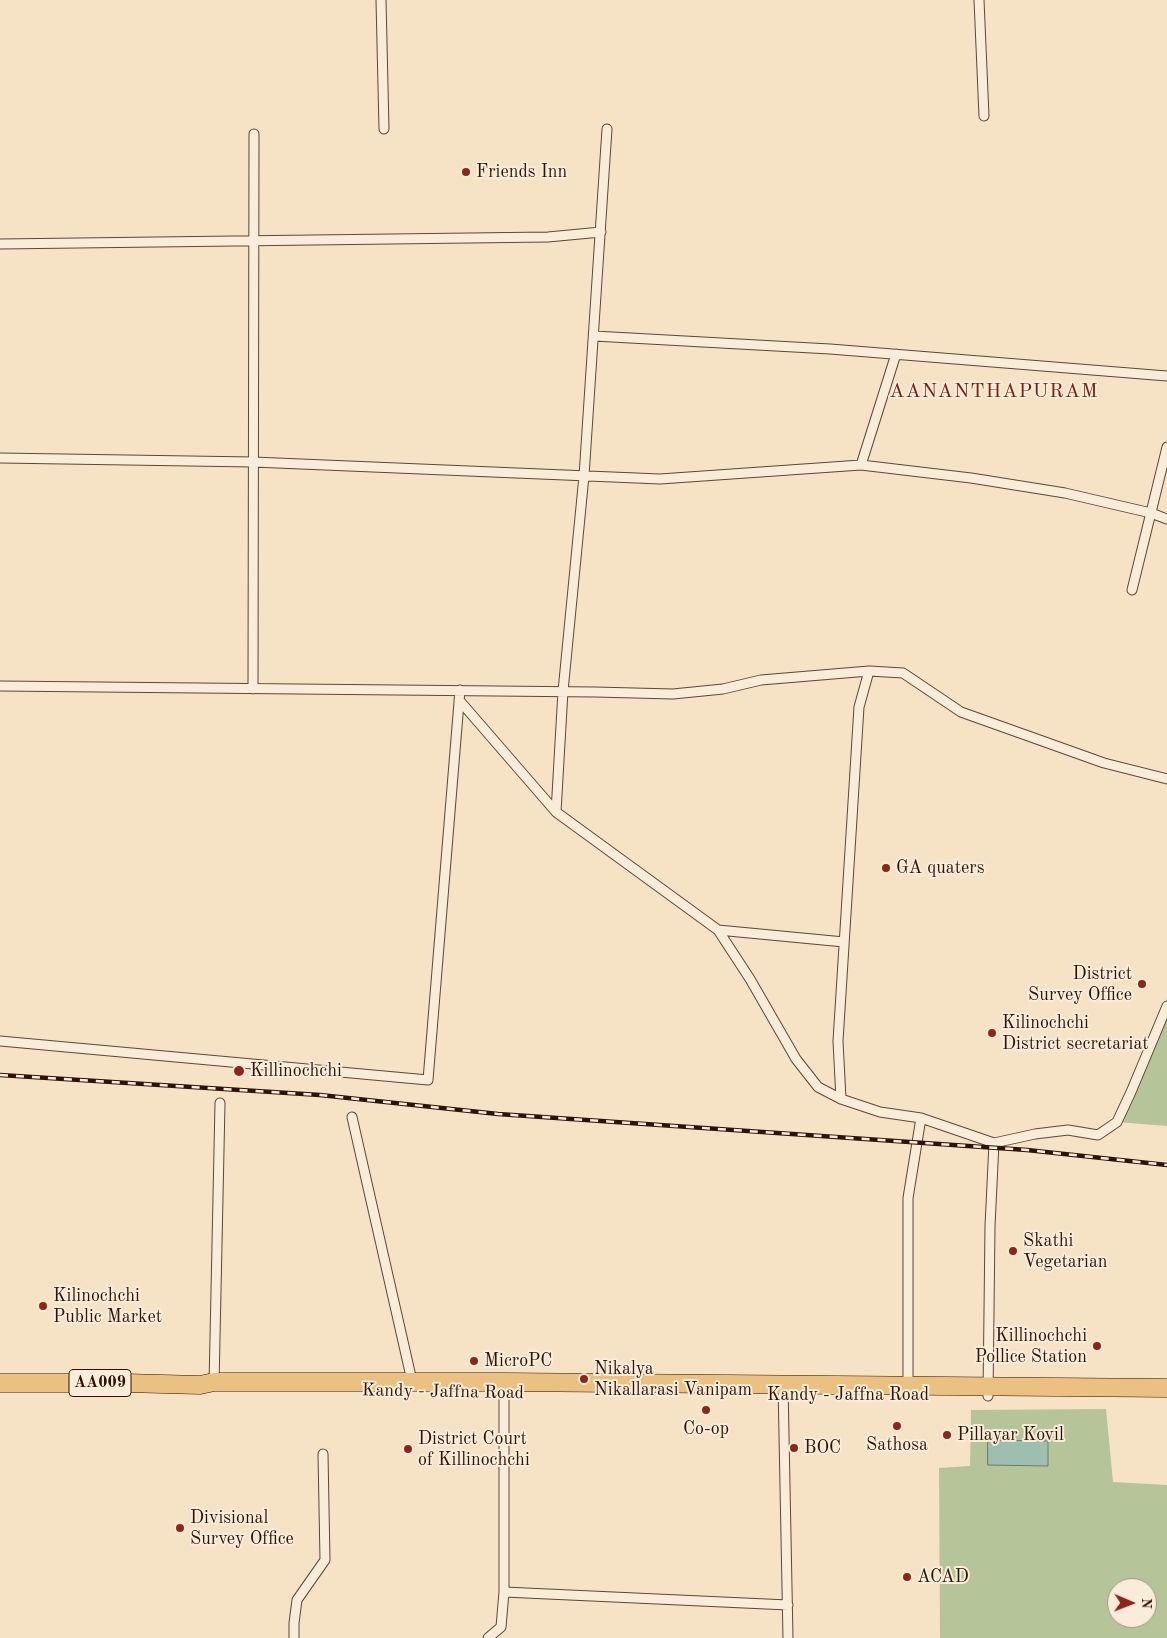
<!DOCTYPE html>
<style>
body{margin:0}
#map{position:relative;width:1167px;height:1638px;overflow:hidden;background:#f6e2c5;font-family:"Old Standard TT",serif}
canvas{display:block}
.north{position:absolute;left:1107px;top:1578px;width:50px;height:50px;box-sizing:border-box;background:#f9ecd9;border:1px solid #a79586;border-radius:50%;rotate:91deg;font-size:14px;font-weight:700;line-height:20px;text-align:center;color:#2c1209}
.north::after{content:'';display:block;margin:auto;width:18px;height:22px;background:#8f2418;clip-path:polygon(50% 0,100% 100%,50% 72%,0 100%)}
</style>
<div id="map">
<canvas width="1167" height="1638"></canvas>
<div class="north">N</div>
</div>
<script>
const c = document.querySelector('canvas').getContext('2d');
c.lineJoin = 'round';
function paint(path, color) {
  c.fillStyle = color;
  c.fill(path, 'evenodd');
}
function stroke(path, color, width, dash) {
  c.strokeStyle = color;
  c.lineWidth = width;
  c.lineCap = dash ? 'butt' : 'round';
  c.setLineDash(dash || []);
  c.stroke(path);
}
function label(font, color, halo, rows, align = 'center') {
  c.font = font + ' "Old Standard TT",serif';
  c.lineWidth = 4;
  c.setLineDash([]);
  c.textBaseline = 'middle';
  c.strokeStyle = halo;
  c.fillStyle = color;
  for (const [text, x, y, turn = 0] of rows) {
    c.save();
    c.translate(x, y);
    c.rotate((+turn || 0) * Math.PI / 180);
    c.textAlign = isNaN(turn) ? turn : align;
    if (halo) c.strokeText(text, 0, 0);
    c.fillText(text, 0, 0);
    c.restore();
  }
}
paint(new Path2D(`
 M1167,999V1126L1117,1122Z
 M1106,1409L1113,1482L1167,1485V1638H940L939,1468L970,1466L971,1410ZM1117,1588H1147V1618H1117Z`), '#b6c49a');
const water = new Path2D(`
 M988,1440L1048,1441V1466L988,1465Z`);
paint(water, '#9ebfaf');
stroke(water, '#707a6d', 1);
const street = new Path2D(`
 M381,0L384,129
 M979,0L984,116
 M0,244L548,237L601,232
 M594,336L830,349L1167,376
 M0,458L253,462L660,479L861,465L971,478L1065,493L1151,513L1167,519
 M861,465L896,354
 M1132,590L1167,447
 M0,686L595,692L673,694L723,689L761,680L869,671
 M253,689L254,134
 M459,700L556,812L718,930L750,979L796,1059L818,1087L841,1099
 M556,812L563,691L584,476L607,129
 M718,930L844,942
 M0,1041L428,1080L460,690
 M352,1117L412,1381
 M921,1118L880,1112L841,1099L838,1041L859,707L869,671L903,673L961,712L1104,763L1167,779
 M994,1143L1035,1134L1068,1130L1098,1135L1117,1122L1131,1092L1167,1006
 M783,1384L788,1638
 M214,1385L220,1103
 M908,1385V1198L921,1118L994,1143L990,1226L988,1396
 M504,1592L788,1605
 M294,1638V1623L297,1600L325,1560L323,1454
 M488,1638L501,1627L504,1592V1382`);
const highway = new Path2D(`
 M0,1383H125L200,1385L214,1382H504L1167,1388`);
stroke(street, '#5e4638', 11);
stroke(highway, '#2c1209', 19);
stroke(street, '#f9ecd9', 9);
stroke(highway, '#ebc182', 18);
const rail = new Path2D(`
 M0,1075L320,1095L498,1114L1027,1150L1167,1165`);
stroke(rail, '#2c1209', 4.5);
stroke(rail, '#f9ecd9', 2.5, [8]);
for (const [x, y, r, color] of [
 [466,172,5,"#8f2418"],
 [886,868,5,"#8f2418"],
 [1142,984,5,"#8f2418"],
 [992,1033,5,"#8f2418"],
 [239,1071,6,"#8f2418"],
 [1013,1251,5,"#8f2418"],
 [43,1306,5,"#8f2418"],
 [1097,1346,5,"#8f2418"],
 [474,1361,5,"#8f2418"],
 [584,1379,5,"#8f2418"],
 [706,1410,5,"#8f2418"],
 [897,1426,5,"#8f2418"],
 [947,1435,5,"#8f2418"],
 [794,1448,5,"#8f2418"],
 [408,1449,5,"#8f2418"],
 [180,1528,5,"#8f2418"],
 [907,1577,5,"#8f2418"]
]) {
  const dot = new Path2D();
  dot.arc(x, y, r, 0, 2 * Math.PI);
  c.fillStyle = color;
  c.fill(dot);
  stroke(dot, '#f9ecd9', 2);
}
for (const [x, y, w] of [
 [100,1383,62]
]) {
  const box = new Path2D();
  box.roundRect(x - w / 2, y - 13.5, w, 27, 4);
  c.fillStyle = '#f9ecd9';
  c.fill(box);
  stroke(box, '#2c1209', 1);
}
label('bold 16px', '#2c1209', null, [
 ["AA009",100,1383]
]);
label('18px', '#2c1209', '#f9ecd9', [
 ["Friends Inn",476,172],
 ["GA quaters",896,868],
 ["District",1132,974,"right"],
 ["Survey Office",1132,995,"right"],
 ["Kilinochchi",1002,1023],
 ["District secretariat",1002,1044],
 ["Killinochchi",250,1071],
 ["Skathi",1023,1241],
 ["Vegetarian",1023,1262],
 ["Kilinochchi",53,1296],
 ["Public Market",53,1317],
 ["Killinochchi",1087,1336,"right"],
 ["Pollice Station",1087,1357,"right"],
 ["MicroPC",484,1361],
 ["Nikalya",594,1369],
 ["Nikallarasi Vanipam",594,1390],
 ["Co-op",706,1429,"center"],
 ["Pillayar Kovil",957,1435],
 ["District Court",418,1439],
 ["of Killinochchi",418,1460],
 ["Sathosa",897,1445,"center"],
 ["BOC",804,1448],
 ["Divisional",190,1518],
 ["Survey Office",190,1539],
 ["ACAD",917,1577]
], 'left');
label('18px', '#2c1209', '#f9ecd9', [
 ["Kandy - Jaffna Road",443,1392,1],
 ["Kandy - Jaffna Road",848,1395]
]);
c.letterSpacing = '1px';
label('20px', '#7a1f14', '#f9ecd9', [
 ["AANANTHAPURAM",994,392]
]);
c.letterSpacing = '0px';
</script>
